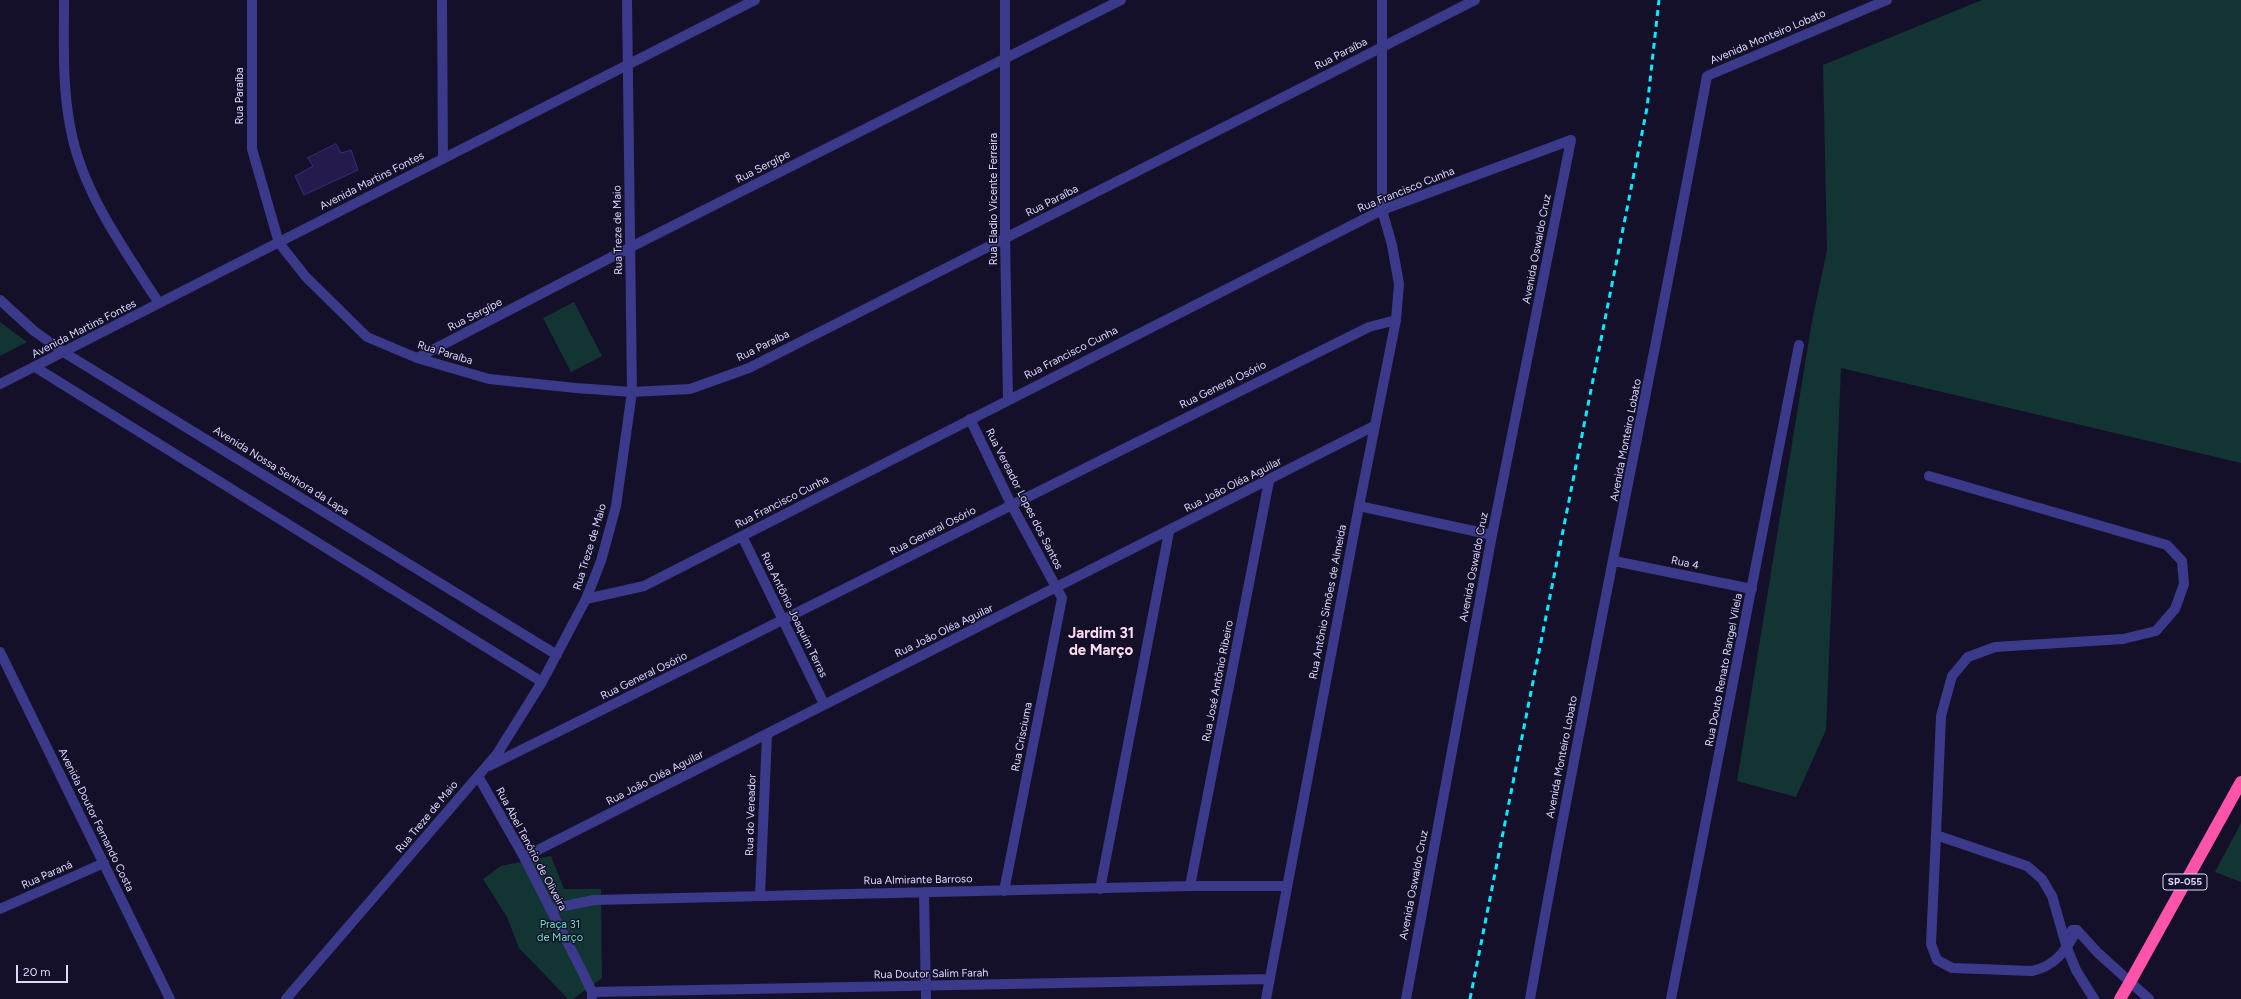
<!DOCTYPE html>
<meta charset="utf-8">
<style>
body{margin:0}
#map{position:relative;width:2241px;height:999px;overflow:hidden;background:#14102a;font-family:Figtree,sans-serif}
canvas{display:block}
.scale{position:absolute;left:16px;top:965px;width:52px;height:18px;box-sizing:border-box;border:2px solid #dcd9ff;border-top:0;padding-left:5px;font-size:12px;line-height:14px;white-space:nowrap;color:#dcd9ff;-webkit-text-stroke:3px #14102a;paint-order:stroke}
</style>
<div id="map">
<canvas width="2241" height="999"></canvas>
<div class="scale">20 m</div>
</div>
<script>
const c = document.querySelector('canvas').getContext('2d');
c.lineJoin = 'round';
function paint(path, color) {
  c.fillStyle = color;
  c.fill(path, 'evenodd');
}
function stroke(path, color, width, dash) {
  c.strokeStyle = color;
  c.lineWidth = width;
  c.lineCap = dash ? 'butt' : 'round';
  c.setLineDash(dash || []);
  c.stroke(path);
}
function label(font, color, halo, rows, align = 'center') {
  c.font = font + ' Figtree,sans-serif';
  c.lineWidth = 3;
  c.setLineDash([]);
  c.textBaseline = 'middle';
  c.strokeStyle = halo;
  c.fillStyle = color;
  for (const [text, x, y, turn = 0] of rows) {
    c.save();
    c.translate(x, y);
    c.rotate((+turn || 0) * Math.PI / 180);
    c.textAlign = isNaN(turn) ? turn : align;
    if (halo) c.strokeText(text, 0, 0);
    c.fillText(text, 0, 0);
    c.restore();
  }
}
paint(new Path2D(`
 M1982,0H2241V463L1841,368L1826,730L1796,797L1737,781L1812,321L1827,250L1823,65Z
 M574,302L602,356L571,372L543,318Z
 M0,322L27,342L0,356Z
 M2241,823V882L2215,872Z
 M551,856L564,889H601L602,978L573,999H568L519,948L507,917L483,879L501,866Z`), '#123432');
const building = new Path2D(`
 M336,144L341,153L351,150L358,170L304,195L295,176L313,166L308,158Z`);
paint(building, '#241b4c');
stroke(building, '#3a2c78', 1);
stroke(new Path2D(`
 M64,0C64,43 62,88 71,131C83,193 125,251 159,303
 M252,0V149L279,243L306,277L367,337L417,358L489,379L576,388L632,392L690,389L749,368L1475,0
 M442,0L443,158
 M1005,0V238L1008,398
 M0,300L34,331L65,353L557,655
 M417,358L631,247L1121,0
 M35,367L542,682
 M0,384L755,0
 M970,419L1011,504L1062,598L1004,891
 M1929,476L2167,545L2182,561L2184,584L2175,609L2156,631L2123,639L1995,647L1968,657L1952,676L1941,716L1936,835L2027,866L2042,879L2052,896L2067,948L2076,970L2094,999
 M1359,506L1492,535
 M742,536L824,704
 M1614,561L1752,589
 M586,599L644,586L1382,210L1571,140
 M0,652L170,999
 M489,766C783,621 1075,472 1369,327L1396,320
 M478,776L524,857L583,973L592,992V998
 M1936,835L1931,944L1937,960L1952,968L2032,971C2056,966 2066,950 2077,930
 M524,857L1374,426
 M1190,886L1269,481
 M1100,889L1169,532
 M924,892L926,999
 M760,895L767,735
 M0,909L104,863
 M550,909L594,900L1190,886H1287
 M2072,930H2077L2098,953L2149,999
 M592,992L1270,979
 M286,999L497,754L542,682L586,599L601,561L616,506L632,392L627,0
 M1266,999L1359,506L1396,320L1399,284L1392,245L1382,210V0
 M1406,999L1492,535L1571,140
 M1530,999C1584,691 1650,384 1707,76L1887,0
 M1671,999L1799,345`), '#3b398a', 10);
stroke(new Path2D(`
 M2120,999L2130,982`), '#ff54a9', 12);
stroke(new Path2D(`
 M1470,999L1647,108L1659,0`), '#05ebff', 3, [6, 5]);
stroke(new Path2D(`
 M2130,982L2241,782`), '#ff54a9', 12);
for (const [x, y, w] of [
 [2185,882,44]
]) {
  const box = new Path2D();
  box.roundRect(x - w / 2, y - 8, w, 16, 3);
  c.fillStyle = '#14102a';
  c.fill(box);
  stroke(box, '#dcd9ff', 1);
}
label('bold 10px', '#dcd9ff', null, [
 ["SP-055",2185,882]
]);
label('11px', '#dcd9ff', '#14102a', [
 ["Avenida Monteiro Lobato",1768,37,-23],
 ["Rua Paraíba",1341,54,-27],
 ["Rua Paraíba",240,96,-90],
 ["Rua Sergípe",763,167,-27],
 ["Avenida Martins Fontes",372,181,-27],
 ["Rua Francisco Cunha",1406,190,-22],
 ["Rua Eladio Vicente Ferreira",994,199,-90],
 ["Rua Paraíba",1052,201,-27],
 ["Rua Treze de Maio",618,230,-91],
 ["Avenida Oswaldo Cruz",1537,249,-79],
 ["Rua Sergípe",475,315,-27],
 ["Avenida Martins Fontes",84,329,-27],
 ["Rua Paraíba",763,346,-26],
 ["Rua Paraíba",445,353,17],
 ["Rua Francisco Cunha",1071,353,-27],
 ["Rua General Osório",1223,385,-26],
 ["Avenida Monteiro Lobato",1626,440,-79],
 ["Avenida Nossa Senhora da Lapa",281,471,32],
 ["Rua João Oléa Aguilar",1233,485,-27],
 ["Rua Vereador Lopes dos Santos",1024,499,63],
 ["Rua Francisco Cunha",782,502,-27],
 ["Rua General Osório",933,531,-27],
 ["Rua Treze de Maio",590,547,-73],
 ["Rua 4",1685,563,12],
 ["Avenida Oswaldo Cruz",1474,567,-79],
 ["Rua Antônio Simões de Almeida",1328,602,-79],
 ["Rua Antônio Joaquim Terras",794,615,64],
 ["Rua João Oléa Aguilar",944,631,-26],
 ["Rua Douto Renato Rangel Vilela",1724,670,-79],
 ["Rua General Osório",644,676,-26],
 ["Rua José Antônio Ribeiro",1218,681,-79],
 ["Rua Crisciuma",1022,737,-79],
 ["Avenida Monteiro Lobato",1562,757,-79],
 ["Rua João Oléa Aguilar",655,778,-27],
 ["Rua do Vereador",751,815,-88],
 ["Rua Treze de Maio",427,817,-50],
 ["Avenida Doutor Fernando Costa",96,820,64],
 ["Rua Abel Tenório de Oliveira",531,849,62],
 ["Rua Paraná",47,875,-24],
 ["Rua Almirante Barroso",918,880,-1],
 ["Avenida Oswaldo Cruz",1414,885,-79],
 ["Rua Doutor Salim Farah",931,974,-1]
]);
label('11px', '#60e4c0', '#14102a', [
 ["Praça 31",560,925],
 ["de Março",560,938]
]);
label('bold 15px', '#ffdbf3', '#14102a', [
 ["Jardim 31",1101,634],
 ["de Março",1101,651]
]);
</script>
